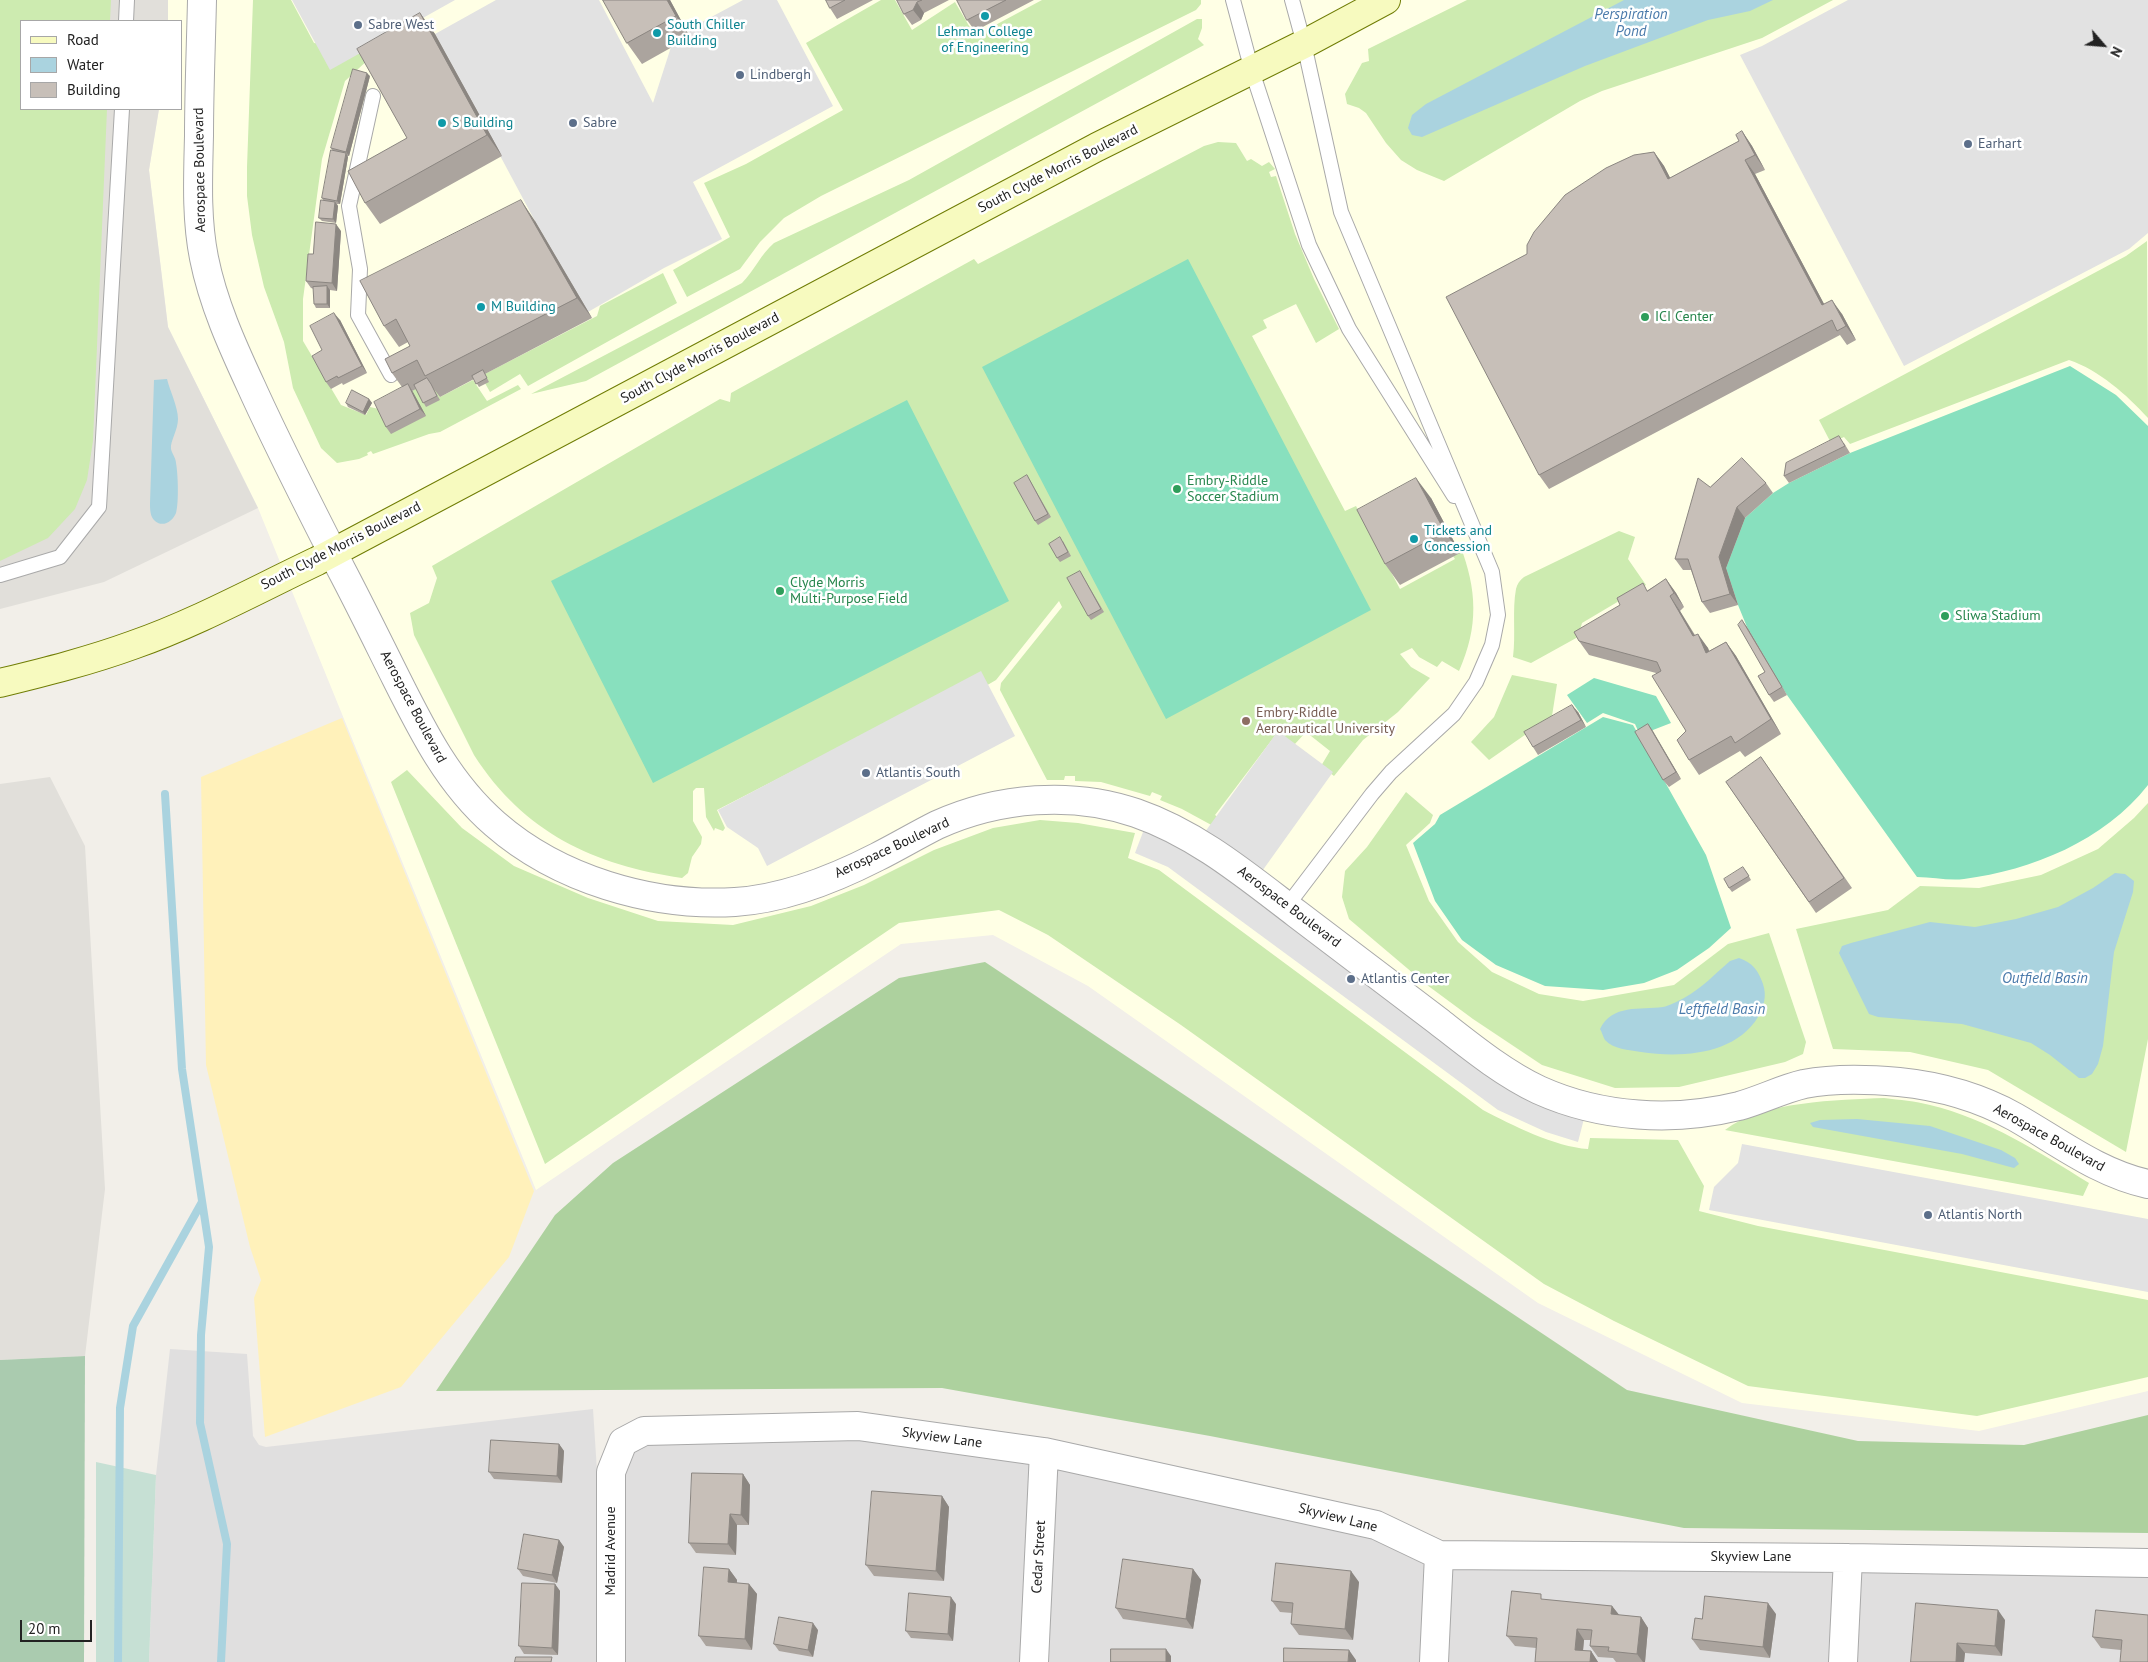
<!DOCTYPE html>
<style>
body{margin:0}
#map{position:relative;width:2148px;height:1662px;overflow:hidden;background:#f2efe9;font-family:"PT Sans",sans-serif}
canvas{display:block}
.legend{position:absolute;left:20px;top:20px;width:162px;height:90px;box-sizing:border-box;background:#fff;border:1px solid #a7a7a7;margin:0;padding:6px 9px;list-style:none;font-size:15px;color:#222}
.legend li{display:flex;align-items:center;gap:10px;height:25px}
.legend b{width:25px;border:1px solid #a7a7a7}
.north{position:absolute;left:2078px;top:20px;width:50px;height:50px;-webkit-text-stroke:4px #fff;paint-order:stroke;rotate:117deg;font-size:14px;font-weight:700;line-height:20px;text-align:center;color:#222}
.north::after{content:'';display:block;margin:auto;width:18px;height:22px;background:#222;clip-path:polygon(50% 0,100% 100%,50% 72%,0 100%)}
.scale{position:absolute;left:20px;top:1620px;width:72px;height:22px;box-sizing:border-box;border:2px solid #222;border-top:0;padding-left:6px;font-size:15px;line-height:18px;white-space:nowrap;color:#222;-webkit-text-stroke:4px #fff;paint-order:stroke}
</style>
<div id="map">
<canvas width="2148" height="1662"></canvas>
<ul class="legend">
<li><b style="height:6px;background:#f7fabf"></b>Road</li>
<li><b style="height:14px;background:#aad3df"></b>Water</li>
<li><b style="height:14px;background:#c7bfb8"></b>Building</li>
</ul>
<div class="north">N</div>
<div class="scale">20 m</div>
</div>
<script>
const c = document.querySelector('canvas').getContext('2d');
c.lineJoin = 'round';
function paint(path, color) {
  c.fillStyle = color;
  c.fill(path, 'evenodd');
}
function stroke(path, color, width, dash) {
  c.strokeStyle = color;
  c.lineWidth = width;
  c.lineCap = dash ? 'butt' : 'round';
  c.setLineDash(dash || []);
  c.stroke(path);
}
function label(font, color, halo, rows, align = 'center') {
  c.font = font + ' "PT Sans",sans-serif';
  c.lineWidth = 5;
  c.setLineDash([]);
  c.textBaseline = 'middle';
  c.strokeStyle = halo;
  c.fillStyle = color;
  for (const [text, x, y, turn = 0] of rows) {
    c.save();
    c.translate(x, y);
    c.rotate((+turn || 0) * Math.PI / 180);
    c.textAlign = isNaN(turn) ? turn : align;
    if (halo) c.strokeText(text, 0, 0);
    c.fillText(text, 0, 0);
    c.restore();
  }
}
paint(new Path2D(`
 M170,1349L247,1354L253,1436L259,1445L266,1447L593,1409L597,1471L598,1662H149L156,1475Z
 M858,1439L1030,1463L1021,1662H625L624,1475L634,1451L649,1443Z
 M1057,1467L1372,1537L1425,1563L1420,1662H1048Z
 M1452,1568L1834,1570L1830,1662H1448Z
 M1861,1571L2148,1576V1662H1857Z`), '#e0dfdf');
paint(new Path2D(`
 M168,0H2148V1391L1979,1431L1742,1403L1538,1303L1088,986L993,935L901,944L536,1190L258,508L168,327L149,170L159,109H181V21H168Z`), '#ffffe5');
paint(new Path2D(`
 M0,0H168V21H21V109H159L149,170L168,327L258,508L104,582L0,609Z
 M50,777L85,846L105,1189L85,1356L0,1360V784Z`), '#e1dfda');
paint(new Path2D(`
 M0,0H111L110,21H21V109H107L93,441L87,480L75,509L48,538L0,561Z
 M253,0H291L314,43L366,49L370,58L345,81L322,159L303,299V341L341,405L366,415L370,407L379,409L430,381L440,397L473,380L487,401L518,385L521,389L440,432L429,434L373,454L371,451L367,453L368,455L359,459L337,463L321,448L293,388L284,342L264,287L252,235L247,196V167Z
 M881,0H895L912,30L955,2L975,36L1042,0H1201V4L1196,10L821,196L784,218L760,242L740,269L687,297L673,270L730,237L704,183L746,164L843,110L806,43Z
 M1467,0H1833L1762,38L1602,91L1580,101L1444,181L1417,170L1401,160L1386,143L1366,113L1359,108L1347,104L1345,94L1362,63L1369,61L1368,49Z
 M1197,19H1202V28L1198,39L1204,45L586,381L531,394L742,283C754,271 761,254 774,243L909,180Z
 M1218,142L1236,143L1247,161L1251,159L1262,166L1269,162L1275,169L1269,172L1271,177L1276,176L1295,234L1314,279L1339,329L1316,343L1296,304L1263,320L1267,328L1252,336L1345,511L1356,506L1400,589L1455,559L1453,556L1457,547L1460,545C1477,590 1479,626 1459,671L1442,661L1437,667L1419,657L1412,648L1400,654L1411,667L1430,678L1398,712L1363,740L1334,776L1321,766L1330,751L1306,732L1294,745L1277,733L1215,815L1232,828L1226,833L1182,809L1160,800L1162,796L1152,792L1150,796L1101,782L1075,781V776H1065L1064,780H1047L1000,690L1001,683L1062,607L1059,601L996,680L972,694L966,682L717,810L725,828L723,831L715,828L714,831L706,817L704,788H696L693,791V821L702,837L701,844L692,857L688,873L682,878C594,865 524,833 474,755L414,635L410,613L429,603L437,578L432,566L720,399L730,402L731,393L974,259L978,264L1204,146Z
 M2147,241L2148,418C2127,395 2099,370 2069,360L1850,444L1844,437L1831,443L1819,420L2126,256Z
 M663,273L677,303L528,386L520,374L490,392L481,376L597,316L600,306Z
 M1619,531L1635,537L1628,559L1646,585L1582,623L1578,637L1531,663L1513,657C1516,635 1512,610 1516,589C1517,584 1520,580 1524,577Z
 M1512,675L1557,684L1552,716L1489,760L1471,742L1494,717Z
 M407,770L462,828L514,866L588,898L658,921L733,925L811,906L864,885L934,850L993,828L1040,820L1078,823L1135,833L1128,858L1159,870L1483,1110C1512,1125 1555,1147 1588,1149L1590,1138L1678,1140L1704,1186L1699,1211L1758,1226L2148,1300V1377L1977,1416L1748,1386L1614,1321L1544,1284L1181,1025L1048,935L999,910L899,923L545,1164L391,782Z
 M1406,792L1433,815L1430,823L1406,845L1429,901L1458,942L1492,972L1539,994L1583,1001L1674,985L1728,944L1769,933L1806,1042L1803,1054L1785,1062L1679,1087L1615,1088L1542,1065L1473,1019L1427,985L1349,919L1342,897L1345,871L1367,847Z
 M2148,803V1039L2126,1152L1988,1070L1910,1052L1833,1049L1796,929L1888,910L1920,886L1979,888L2041,875L2098,849L2134,818Z
 M1884,1098C1900,1100 1915,1101 1930,1105C1988,1119 2039,1152 2089,1183L2083,1196L1725,1130C1761,1101 1839,1100 1884,1098Z`), '#cdebb0');
paint(new Path2D(`
 M985,962L1627,1390L1858,1441L2024,1445L2148,1415V1533L1684,1528L1210,1436L942,1388L436,1391L555,1215L613,1163L899,978Z`), '#add19e');
paint(new Path2D(`
 M96,1462L156,1475L149,1662H96Z`), '#c6e0d4');
paint(new Path2D(`
 M342,718L534,1191L509,1257L401,1387L265,1437L254,1298L261,1280L250,1247L206,1065L201,777Z`), '#fff1ba');
paint(new Path2D(`
 M85,1356L84,1662H0V1360Z`), '#aacbaf');
paint(new Path2D(`
 M1188,259L1371,610L1166,719L982,367Z
 M2070,366L2116,395L2148,426V785C2104,841 2032,870 1964,879C1949,881 1933,877 1917,877L1787,695L1747,627L1738,605L1726,568L1745,518L1773,493L1789,483L1850,453Z
 M907,400L1009,601L653,783L551,581Z
 M1594,678L1656,696L1671,723L1640,735L1635,724L1603,713L1587,723L1567,695Z
 M1603,717L1633,725L1706,855L1731,928L1709,948L1677,970L1644,983L1603,990L1545,986L1496,965L1462,940L1435,901L1413,843L1435,824L1440,815Z`), '#88e0be');
paint(new Path2D(`
 M292,0H455L330,70Z
 M496,0H599L653,103L671,47L690,37L687,30L743,0H777L833,106L693,182L722,239L664,268L588,312L535,221L435,34Z
 M1848,0H2148V233L2129,249L1904,366L1740,55L1762,46Z
 M981,671L1015,736L767,866L758,848L727,827L718,810Z
 M1278,731L1333,772L1255,881L1477,1051L1587,1107L1578,1142L1546,1132L1498,1110L1168,867L1135,853L1148,819L1197,843Z
 M1742,1144L2148,1219V1292L1709,1210L1714,1187L1738,1163Z`), '#e2e2e2');
paint(new Path2D(`
 M1624,0H1773L1750,11L1708,20L1585,66L1422,137L1412,135L1408,128L1412,115L1426,104Z
 M167,379C170,391 178,407 178,419C178,430 170,441 171,449C172,454 176,458 176,463C178,474 179,502 176,513C173,521 163,528 155,521C150,517 150,509 150,503L154,380Z
 M2115,873L2125,874L2134,881L2133,892L2114,952L2103,1046L2098,1064L2092,1074L2085,1078H2079L2050,1055L2031,1043L1962,1024L1878,1017L1869,1014L1839,953L1842,946L1851,943L1930,922L1975,927L2016,919L2058,907L2093,888Z
 M1739,958C1753,963 1758,970 1763,984C1767,996 1764,1006 1758,1017C1735,1055 1681,1058 1641,1052C1629,1050 1613,1049 1605,1040C1603,1037 1602,1032 1600,1029C1612,1004 1640,1010 1663,1007C1669,1006 1678,1001 1684,998C1701,989 1716,973 1730,961Z
 M1857,1119L1930,1126L2001,1150L2015,1158L2019,1164L2014,1168L1962,1154L1813,1127L1810,1123L1820,1120Z`), '#aad3df');
stroke(new Path2D(`
 M165,794L182,1069L209,1247L201,1335L200,1423L227,1544L221,1662
 M118,1662L120,1408L133,1326L202,1202`), '#aad3df', 8);
const lane = new Path2D(`
 M1233,0L1252,71L1309,245L1349,329L1454,496
 M126,21L127,0
 M373,96L349,206L360,269L358,315L391,375
 M0,575L60,557L99,507L122,109
 M1287,906L1372,794L1391,772L1454,714L1476,682L1492,645L1498,615L1492,572L1341,212L1304,44L1292,0`);
const street = new Path2D(`
 M202,0C201,45 199,91 199,136C198,177 196,218 204,258C213,303 232,345 251,386C279,448 310,508 341,569C360,605 378,642 396,678C423,732 449,784 495,824C558,879 651,907 735,902C784,899 834,879 877,857C897,847 917,835 937,825C999,797 1072,791 1136,813C1197,834 1247,876 1297,914C1344,950 1391,985 1438,1021C1470,1046 1503,1073 1539,1090C1601,1118 1674,1122 1739,1106C1761,1100 1782,1089 1804,1084C1834,1078 1868,1079 1899,1082C1939,1086 1979,1097 2015,1117C2059,1142 2098,1173 2148,1184
 M611,1662V1472L623,1442L644,1431L858,1426L1044,1452L1376,1525L1439,1555L1848,1558L2148,1563
 M1034,1662L1044,1452
 M1434,1662L1439,1555
 M1843,1662L1848,1558`);
const secondary = new Path2D(`
 M0,683C45,672 89,661 133,645C196,623 256,590 317,561L1097,147L1304,44L1386,0`);
stroke(lane, '#a9a9a9', 16);
stroke(street, '#a9a9a9', 30);
stroke(secondary, '#707d05', 30);
stroke(lane, '#fff', 14);
stroke(street, '#fff', 28);
stroke(secondary, '#f7fabf', 28);
paint(new Path2D(`
 M603,0H670L690,37L642,64L627,43Z
 M826,0H873L837,19L830,8Z
 M897,0H949L924,13L921,20L912,25L904,14Z
 M957,0H1034L975,31L967,20Z
 M420,13L435,34L502,156L380,224L365,203L407,138Z
 M370,76L349,156H347L348,157L340,204H337L338,206L336,223L322,221L319,218L323,200L322,198L333,151L331,148Z
 M1742,131L1752,146L1765,170L1755,174L1824,304L1842,314L1856,340L1847,345L1840,335L1549,489L1539,475L1527,254L1654,152L1664,166L1670,178L1739,141Z
 M535,221L592,318L485,374L489,382L479,387L474,379L440,397L433,388L440,400L426,407L416,389L412,391L426,416L391,434L386,427L402,387L392,373L410,346L408,342L399,347L384,326Z
 M341,231L337,291L330,290V308H316L314,304V289L311,288L306,281L313,254Z
 M340,320L367,373L343,385L342,383L331,389L326,382L322,350Z
 M369,399L372,403L365,415L348,407L346,403Z
 M1844,443L1850,453L1789,483L1784,476Z
 M1027,475L1051,517L1038,525L1035,521Z
 M1766,483L1773,493L1745,518L1726,568L1738,605L1710,613L1702,602L1691,570H1683L1675,559L1710,487Z
 M1431,498L1460,553L1400,585L1385,564Z
 M1063,541L1071,556L1060,562L1057,558Z
 M1080,571L1104,612L1091,620L1088,616Z
 M1666,579L1676,593L1684,607L1680,611L1695,635L1708,648L1709,651L1726,642L1736,656L1781,734L1745,757L1740,751L1699,775L1689,760L1686,731L1656,673L1589,655L1579,641L1648,590Z
 M1747,627L1787,695L1774,702L1769,695L1765,672Z
 M1578,712L1586,727L1538,755L1533,747Z
 M1648,724L1681,779L1669,787L1663,780Z
 M1761,757L1852,888L1816,913L1726,782Z
 M1746,871L1751,880L1732,892L1729,888Z
 M559,1444L564,1451L562,1483L494,1479L489,1472Z
 M743,1474L750,1485L749,1525H737L736,1555L696,1553L689,1543Z
 M942,1496L949,1507L944,1581L874,1576L866,1565Z
 M559,1540L564,1547L557,1583L523,1576L518,1569Z
 M729,1569L737,1580V1583L749,1584L757,1594L752,1650L706,1646L699,1636Z
 M1193,1569L1201,1580L1193,1629L1123,1619L1116,1608Z
 M1359,1582L1353,1640L1299,1635L1291,1624L1292,1613L1280,1612L1272,1601Z
 M555,1584L560,1591L558,1655L524,1654L519,1646Z
 M1545,1600L1612,1606L1619,1615L1641,1617L1648,1628L1645,1662H1616L1613,1658L1598,1657L1590,1646L1591,1640H1584L1583,1651H1591L1598,1662H1535L1536,1648L1515,1646L1507,1636Z
 M956,1604L953,1641L911,1638L906,1631Z
 M1776,1614L1770,1658L1700,1650L1692,1639L1702,1619Z
 M2148,1615L2121,1650L2101,1648L2093,1637Z
 M2005,1620L2002,1656L1965,1653L1964,1662H1911Z
 M818,1630L813,1657L779,1651L774,1644Z`), '#aba49e');
paint(new Path2D(`
 M667,0H670L690,37L676,16Z
 M917,2L924,13L921,20L913,10Z
 M420,13L435,34L502,156L487,135Z
 M367,73L370,76L349,156L346,152Z
 M1742,131L1752,146L1765,170L1755,155Z
 M1654,152L1664,166L1678,193L1668,179Z
 M346,153L348,157L340,204L337,201Z
 M1745,160L1755,174L1832,319L1822,305Z
 M521,200L535,221L592,318L577,298Z
 M335,202L338,206L336,223L333,219Z
 M336,224L341,231L337,291L332,283Z
 M327,286L330,290V308L327,304Z
 M1832,300L1842,314L1856,340L1846,326Z
 M334,313L340,320L367,373L362,366Z
 M408,384L413,392L426,416L420,409Z
 M369,399L372,403L365,415L363,412Z
 M1416,478L1431,498L1460,553L1445,532Z
 M1737,507L1745,518L1726,568L1738,605L1730,594L1719,557Z
 M1666,579L1676,593L1684,607L1674,593Z
 M1670,596L1680,611L1703,650L1693,636Z
 M1742,620L1747,627L1787,695L1782,687Z
 M1698,634L1708,648L1715,668L1706,653Z
 M1726,642L1736,656L1781,734L1771,719Z
 M1572,705L1578,712L1586,727L1581,720Z
 M1648,724L1653,731L1681,779L1676,772Z
 M559,1444L564,1451L562,1483L557,1476Z
 M743,1474L750,1485L749,1525L741,1515Z
 M942,1496L949,1507L944,1581L936,1571Z
 M730,1514L737,1525L736,1555L728,1544Z
 M559,1540L564,1547L557,1583L552,1575Z
 M729,1569L737,1580L736,1593L728,1582Z
 M1193,1569L1201,1580L1193,1629L1186,1619Z
 M1351,1571L1359,1582L1353,1640L1345,1629Z
 M555,1584L560,1591L558,1655L552,1648Z
 M749,1584L757,1594L752,1650L745,1639Z
 M951,1597L956,1604L953,1641L948,1634Z
 M1768,1603L1776,1614L1770,1658L1763,1647Z
 M1612,1606L1620,1616L1611,1614Z
 M1998,1610L2005,1620L2002,1656L1995,1646Z
 M1641,1617L1648,1628L1645,1662H1643L1637,1654Z
 M813,1623L818,1630L813,1657L808,1650Z
 M1577,1629L1584,1640L1582,1660L1575,1650Z
 M1957,1643L1965,1653L1964,1662H1956Z
 M1166,1649L1171,1656V1662H1166Z
 M1349,1650L1356,1660V1662H1348Z
 M1591,1651L1598,1662H1590Z`), '#8b8681');
const building = new Path2D(`
 M603,0H667L676,16L627,43Z
 M826,0H845L830,8Z
 M897,0H922L917,2L913,10L904,14Z
 M957,0H1006L967,20Z
 M420,13L487,135L365,203L348,171L407,138L357,49Z
 M353,69L367,73L346,152L331,148Z
 M1742,131L1755,155L1745,160L1822,305L1832,300L1846,326L1837,331L1832,320L1539,475L1446,297L1527,254V245L1534,232L1565,195L1606,168L1634,155L1654,152L1668,179L1739,141L1736,135Z
 M331,150L346,153L337,201L322,198Z
 M321,200L335,202L333,219L319,218Z
 M521,200L577,298L425,376L417,360L392,373L385,359L410,346L396,319L384,326L360,281Z
 M316,222L336,224L332,283L306,281L308,254H313Z
 M327,286V304H314L313,287Z
 M334,313L362,366L338,378L337,376L326,382L312,356L322,350L310,326Z
 M483,370L487,378L476,384L472,376Z
 M427,378L431,384L437,396L423,403L414,385Z
 M408,384L420,409L386,427L374,402Z
 M352,390L369,399L363,412L346,403Z
 M1839,436L1845,446L1784,476L1786,463Z
 M1742,458L1766,483L1737,507L1719,557L1730,594L1702,602L1688,559H1675L1698,478L1710,487Z
 M1027,475L1048,514L1035,521L1014,483Z
 M1416,478L1445,532L1385,564L1357,510Z
 M1060,537L1068,552L1057,558L1049,544Z
 M1080,571L1101,609L1088,616L1067,578Z
 M1666,579L1674,593L1670,596L1693,636L1698,634L1706,653L1726,642L1771,719L1735,743L1731,736L1689,760L1677,740L1686,731L1652,676L1661,671L1657,662L1579,641L1574,632L1620,605L1617,598L1643,583L1647,591Z
 M1742,620L1782,687L1769,695L1758,676L1765,672L1738,625Z
 M1572,705L1581,720L1533,747L1524,732Z
 M1648,724L1676,772L1663,780L1635,732Z
 M1761,757L1844,878L1809,902L1726,782Z
 M1743,867L1749,876L1729,888L1724,879Z
 M491,1440L559,1444L557,1476L489,1472Z
 M692,1473L743,1474L741,1515L730,1514L728,1544L689,1543Z
 M872,1491L942,1496L936,1571L866,1565Z
 M524,1534L559,1540L552,1575L518,1569Z
 M1123,1559L1193,1569L1186,1619L1116,1608Z
 M1276,1563L1351,1571L1345,1629L1291,1624L1293,1603L1272,1601Z
 M704,1567L729,1569L728,1582L749,1584L745,1639L699,1636Z
 M522,1583L555,1584L552,1648L519,1646Z
 M1512,1591L1541,1594V1599L1612,1606L1611,1614L1641,1617L1637,1654L1608,1651L1609,1647L1590,1646L1592,1630L1577,1629L1575,1650L1591,1651L1590,1662H1535L1537,1638L1507,1636Z
 M909,1593L951,1597L948,1634L906,1631Z
 M1705,1596L1768,1603L1763,1647L1692,1639L1695,1618L1702,1619Z
 M1916,1603L1998,1610L1995,1646L1957,1643L1956,1662H1911Z
 M2096,1610L2148,1615V1662H2120L2122,1640L2093,1637Z
 M779,1617L813,1623L808,1650L774,1644Z
 M1284,1648L1349,1650L1348,1662H1284Z
 M1111,1649H1166V1662H1111Z
 M516,1657H552L551,1662H515Z`);
paint(building, '#c7bfb8');
stroke(building, '#8b8681', 1);
for (const [x, y, r, color] of [
 [985,16,5,"#0f9aa8"],
 [358,25,5,"#5c6f8a"],
 [657,33,5,"#0f9aa8"],
 [740,75,5,"#5c6f8a"],
 [442,123,5,"#0f9aa8"],
 [573,123,5,"#5c6f8a"],
 [1968,144,5,"#5c6f8a"],
 [481,307,5,"#0f9aa8"],
 [1645,317,5,"#2e9e5b"],
 [1177,489,5,"#2e9e5b"],
 [1414,539,5,"#0f9aa8"],
 [780,591,5,"#2e9e5b"],
 [1945,616,5,"#2e9e5b"],
 [1246,721,5,"#8d6e63"],
 [866,773,5,"#5c6f8a"],
 [1351,979,5,"#5c6f8a"],
 [1928,1215,5,"#5c6f8a"]
]) {
  const dot = new Path2D();
  dot.arc(x, y, r, 0, 2 * Math.PI);
  c.fillStyle = color;
  c.fill(dot);
  stroke(dot, '#fff', 2);
}
label('14px', '#4e5e75', '#fff', [
 ["Sabre West",368,25],
 ["Lindbergh",750,75],
 ["Sabre",583,123],
 ["Earhart",1978,144],
 ["Atlantis South",876,773],
 ["Atlantis Center",1361,979],
 ["Atlantis North",1938,1215]
], 'left');
label('14px', '#0d838f', '#fff', [
 ["South Chiller",667,25],
 ["Building",667,41],
 ["Lehman College",985,32,"center"],
 ["of Engineering",985,48,"center"],
 ["S Building",452,123],
 ["M Building",491,307],
 ["Tickets and",1424,531],
 ["Concession",1424,547]
], 'left');
label('14px', '#222', '#fff', [
 ["South Clyde Morris Boulevard",1058,169,-27],
 ["Aerospace Boulevard",200,170,-91],
 ["South Clyde Morris Boulevard",700,358,-28],
 ["South Clyde Morris Boulevard",341,546,-27],
 ["Aerospace Boulevard",413,707,62],
 ["Aerospace Boulevard",892,848,-25],
 ["Aerospace Boulevard",1289,907,37],
 ["Aerospace Boulevard",2049,1138,29],
 ["Skyview Lane",942,1438,8],
 ["Skyview Lane",1338,1518,14],
 ["Madrid Avenue",611,1551,-90],
 ["Cedar Street",1039,1557,-87],
 ["Skyview Lane",1751,1557]
]);
label('14px', '#27864d', '#fff', [
 ["ICI Center",1655,317],
 ["Embry-Riddle",1187,481],
 ["Soccer Stadium",1187,497],
 ["Clyde Morris",790,583],
 ["Multi-Purpose Field",790,599],
 ["Sliwa Stadium",1955,616]
], 'left');
label('14px', '#785e54', '#fff', [
 ["Embry-Riddle",1256,713],
 ["Aeronautical University",1256,729]
], 'left');
label('italic 15px', '#4a7aab', '#fff', [
 ["Perspiration",1631,15],
 ["Pond",1631,32],
 ["Outfield Basin",2045,979],
 ["Leftfield Basin",1722,1010]
]);
</script>
